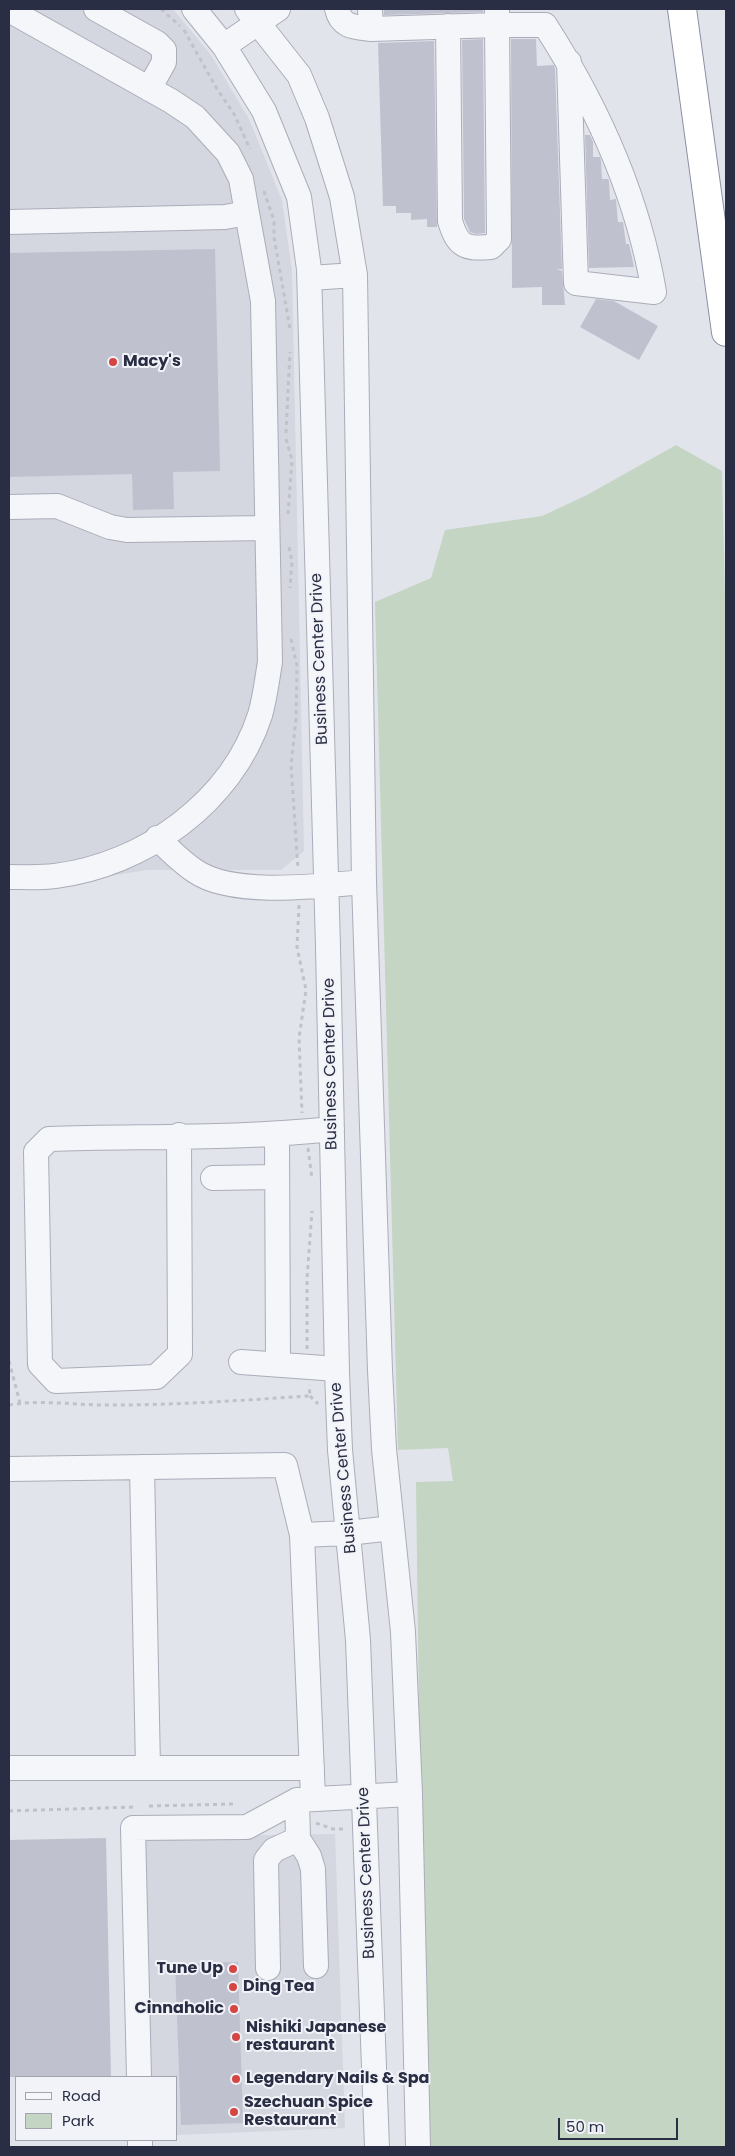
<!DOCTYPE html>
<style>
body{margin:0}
#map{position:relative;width:735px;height:2156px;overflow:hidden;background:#e2e4eb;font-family:Poppins,sans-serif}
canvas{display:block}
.frame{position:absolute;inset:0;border:10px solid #292e44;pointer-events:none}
.legend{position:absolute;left:15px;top:2076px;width:162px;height:65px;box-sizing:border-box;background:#f2f3f8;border:1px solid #a2a4b0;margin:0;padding:6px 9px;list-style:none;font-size:15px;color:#292e44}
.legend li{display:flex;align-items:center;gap:10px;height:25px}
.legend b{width:25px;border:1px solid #a2a4b0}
.scale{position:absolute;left:558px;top:2118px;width:120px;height:22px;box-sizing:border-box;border:2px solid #292e44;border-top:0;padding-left:6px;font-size:15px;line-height:18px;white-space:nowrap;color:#292e44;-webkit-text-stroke:4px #f2f3f8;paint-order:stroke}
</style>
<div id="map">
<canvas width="735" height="2156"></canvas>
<div class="frame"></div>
<ul class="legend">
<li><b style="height:6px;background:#f5f6f9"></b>Road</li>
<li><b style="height:14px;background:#c4d5c3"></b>Park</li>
</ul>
<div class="scale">50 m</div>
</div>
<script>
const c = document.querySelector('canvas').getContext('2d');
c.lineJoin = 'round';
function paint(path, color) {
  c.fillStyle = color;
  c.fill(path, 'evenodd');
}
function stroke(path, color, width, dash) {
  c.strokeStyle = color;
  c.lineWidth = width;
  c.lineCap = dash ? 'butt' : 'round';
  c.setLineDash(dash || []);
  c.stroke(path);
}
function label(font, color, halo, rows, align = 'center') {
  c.font = font + ' Poppins,sans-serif';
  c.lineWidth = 4;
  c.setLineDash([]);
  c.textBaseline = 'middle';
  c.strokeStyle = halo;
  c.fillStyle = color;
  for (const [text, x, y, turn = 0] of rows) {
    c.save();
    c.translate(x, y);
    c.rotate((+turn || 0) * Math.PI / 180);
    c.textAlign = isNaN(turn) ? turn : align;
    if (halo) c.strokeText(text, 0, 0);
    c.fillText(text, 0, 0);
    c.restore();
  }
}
paint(new Path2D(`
 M9,9H173L211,55L249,119L282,200L292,271L304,851L281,870H147L67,883L9,885Z
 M335,1834L345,2128L176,2135V2077H152L144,1837Z`), '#d4d6e0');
paint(new Path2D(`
 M676,445L722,471L726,638V2147H428L422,1946L416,1482L453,1481L448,1448L398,1450L375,602L431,578L445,530L542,516L587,495Z`), '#c4d5c3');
paint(new Path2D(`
 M384,9H483V12L384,15Z
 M483,39L485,233L476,234L470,232L464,219L462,40Z
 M511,39H536L537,66L554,65L555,69L562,269H557L562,271L565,305H542V287L512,288Z
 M434,41L437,227H427V219L411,220V213H396V206H383L378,43Z
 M585,135H590L593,142V157H600L601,161L602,179H608L609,181L610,200L616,199L618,222H623L626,244H629L634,267L589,268Z
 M215,249L220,471L173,472L174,509L133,510L132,474L9,477V253Z
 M596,299L614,301L658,326L639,360L580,327Z
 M106,1838L111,2077H9V1840Z
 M238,1962L243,2123L181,2125L175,1964Z`), '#bfc2ce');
const minor = new Path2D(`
 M96,9L157,43L164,50V62L149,89
 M194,9L224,46L264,111L299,197L309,269L328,947L337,1372L340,1450L358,1640L377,2147
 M247,9L299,75L317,118L342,197L355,275L364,882L380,1370L384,1449L403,1632L410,1794L418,2147
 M337,9C341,27 354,27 371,29
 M370,9L371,29L497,25L499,239L491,247C465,249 458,247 450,221L448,26
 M497,9V25H545C597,106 638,197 654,292L576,283L569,62
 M9,10L171,101L195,117L228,153L241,179L247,213L263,301L270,662C267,680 265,698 260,715C232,802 144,865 55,876C40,878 24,877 9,877
 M224,46L278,9
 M9,222L225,217L247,213
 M310,278L355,275
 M9,507L57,506L110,527L127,530L267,528
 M157,838C169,849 181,862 195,871C232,897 320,886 364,882
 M179,1135L180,1354L156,1377L56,1381L40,1364L36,1152L49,1139C143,1136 238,1139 332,1129
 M277,1135L278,1364
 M213,1178L277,1177
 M241,1362L337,1369
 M142,1467L148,1768
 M9,1469L285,1465L302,1535L313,1798
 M302,1535L348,1533L392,1528
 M9,1768H312
 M297,1800L298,1839L309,1856L313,1869L316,1966
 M268,1968L266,1860L274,1850L298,1839
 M139,2077L133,1828L247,1827L297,1800L410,1794
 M140,2140V2147`);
const highway = new Path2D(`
 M682,9L726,332`);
stroke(minor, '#aaadb9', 26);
stroke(highway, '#898ea3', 30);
stroke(new Path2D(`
 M161,9L180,26
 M184,30L217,89L234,114L250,149
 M264,191L274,221V237L290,329
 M286,433L290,352
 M286,439L292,460L288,514
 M289,547L292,562L290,588
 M291,639L297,666L296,719L291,765L298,869
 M299,905L297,947L306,990L299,1038L302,1113
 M308,1148L312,1179
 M307,1349V1279L312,1211
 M9,1361L20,1403
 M310,1396L318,1404
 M9,1405C44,1399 80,1406 115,1405C180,1405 245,1400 310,1396L309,1385
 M149,1806L234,1804
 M9,1811L133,1807
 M316,1823L333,1829H347`), '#c0c2ca', 3, [4, 4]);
stroke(minor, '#f5f6f9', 24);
stroke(highway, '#fff', 28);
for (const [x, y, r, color] of [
 [113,362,5,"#d54542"],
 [233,1969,5,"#d54542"],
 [233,1987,5,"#d54542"],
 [234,2009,5,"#d54542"],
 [236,2037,5,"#d54542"],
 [236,2079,5,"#d54542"],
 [234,2112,5,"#d54542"]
]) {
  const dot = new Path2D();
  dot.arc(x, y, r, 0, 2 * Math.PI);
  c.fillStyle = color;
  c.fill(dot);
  stroke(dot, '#f2f3f8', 2);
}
label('bold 16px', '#292e44', '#f2f3f8', [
 ["Macy's",123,362],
 ["Tune Up",223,1969,"right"],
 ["Ding Tea",243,1987],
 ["Cinnaholic",224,2009,"right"],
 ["Nishiki Japanese",246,2028],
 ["restaurant",246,2046],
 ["Legendary Nails & Spa",246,2079],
 ["Szechuan Spice",244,2103],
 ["Restaurant",244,2121]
], 'left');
label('16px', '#292e44', '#f2f3f8', [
 ["Business Center Drive",320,659,-92],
 ["Business Center Drive",331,1064,-91],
 ["Business Center Drive",344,1468,-95],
 ["Business Center Drive",367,1873,-92]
]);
</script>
